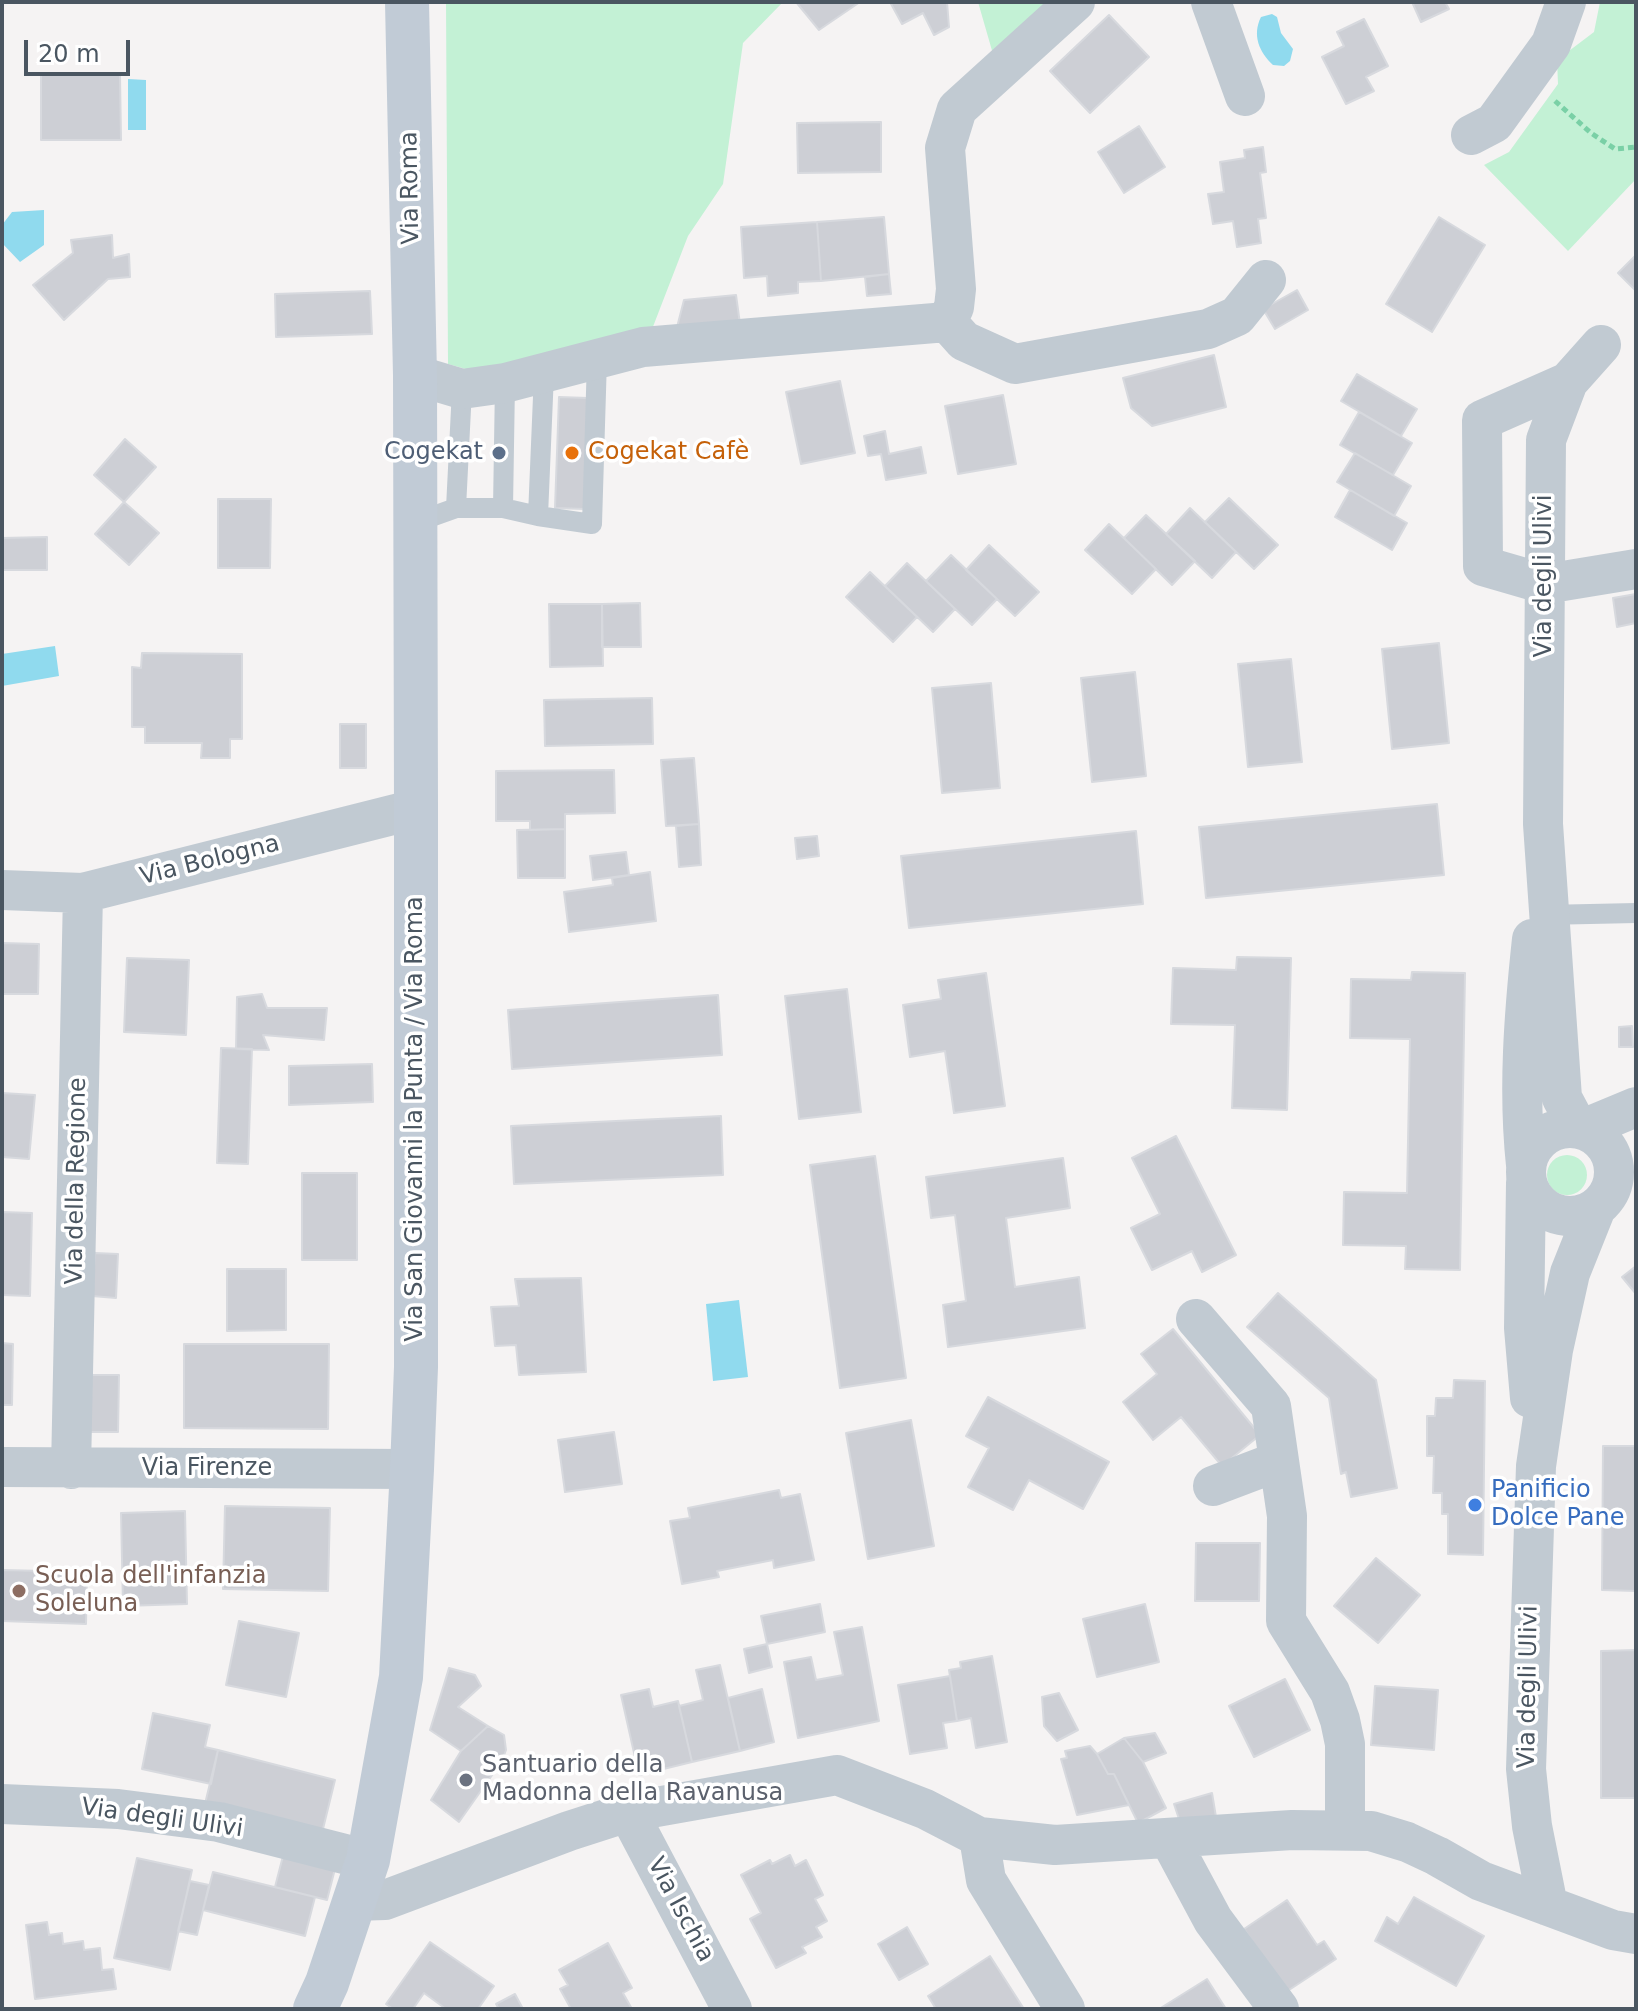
<!DOCTYPE html>
<meta charset="utf-8">
<style>
body{margin:0}
#map{position:relative;width:1638px;height:2011px;overflow:hidden;background:#f5f3f3;font-family:"DejaVu Sans",sans-serif}
canvas{display:block}
.frame{position:absolute;inset:0;border:4px solid #4a5661;pointer-events:none}
.scale{position:absolute;left:24px;top:40px;width:106px;height:36px;box-sizing:border-box;border:4px solid #4a5661;border-top:0;padding-left:10px;font-size:24px;line-height:28px;white-space:nowrap;color:#4a5661;-webkit-text-stroke:6px #fff;paint-order:stroke}
</style>
<div id="map">
<canvas width="1638" height="2011"></canvas>
<div class="frame"></div>
<div class="scale">20 m</div>
</div>
<script>
const c = document.querySelector('canvas').getContext('2d');
c.lineJoin = 'round';
function paint(path, color) {
  c.fillStyle = color;
  c.fill(path, 'evenodd');
}
function stroke(path, color, width, dash) {
  c.strokeStyle = color;
  c.lineWidth = width;
  c.lineCap = dash ? 'butt' : 'round';
  c.setLineDash(dash || []);
  c.stroke(path);
}
function label(font, color, halo, rows, align = 'center') {
  c.font = font + ' "DejaVu Sans",sans-serif';
  c.lineWidth = 7;
  c.setLineDash([]);
  c.textBaseline = 'middle';
  c.strokeStyle = halo;
  c.fillStyle = color;
  for (const [text, x, y, turn = 0] of rows) {
    c.save();
    c.translate(x, y);
    c.rotate((+turn || 0) * Math.PI / 180);
    c.textAlign = isNaN(turn) ? turn : align;
    if (halo) c.strokeText(text, 0, 0);
    c.fillText(text, 0, 0);
    c.restore();
  }
}
paint(new Path2D(`
 M446,2H783L743,43L723,184L688,236L649,337L487,375L448,364Z
 M978,2H1050L993,54Z
 M1600,2H1636V179L1568,251L1484,165L1509,152L1558,84L1557,60L1594,32Z
 M1547 1175a20 20 0 1 1 40 0a20 20 0 1 1-40 0Z`), '#c3f1d5');
paint(new Path2D(`
 M1272,14L1277,17L1281,33L1293,49L1290,61L1284,66L1273,65C1259,52 1252,35 1261,17Z
 M128,79L146,80V130H128Z
 M44,210V245L20,262L2,243V225L12,212Z
 M55,646L59,676L2,686V654Z
 M739,1300L748,1377L713,1381L706,1304Z`), '#90daee');
const building = new Path2D(`
 M796,2H860L819,30Z
 M890,2H947L949,27L934,35L923,13L902,24Z
 M1412,2H1445L1449,9L1421,22Z
 M1109,15L1149,57L1090,113L1050,71Z
 M1364,19L1388,66L1366,77L1374,91L1346,104L1322,57L1344,46L1337,32Z
 M41,75H120L121,140H41Z
 M881,122V172L798,173L797,123Z
 M1139,126L1165,167L1124,193L1098,152Z
 M1263,147L1266,172L1260,173L1266,218L1258,219L1261,243L1237,247L1233,221L1213,224L1208,194L1224,192L1220,162L1245,158L1244,150Z
 M884,217L889,274L821,281L817,222Z
 M1439,217L1485,245L1432,332L1386,304Z
 M817,222L821,281L798,282V293L768,296L767,276L744,278L741,227Z
 M112,235L113,258L129,254L130,277L108,279L64,320L33,285L73,253L71,240Z
 M1636,255V291L1618,273Z
 M889,274L891,294L867,296L865,277Z
 M1297,290L1308,310L1275,329L1263,309Z
 M370,291L372,334L276,337L275,294Z
 M736,295L740,324L676,331L684,300Z
 M1214,355L1226,407L1152,426L1131,408L1123,378Z
 M1357,374L1417,409L1401,436L1341,401Z
 M840,381L855,453L801,464L786,392Z
 M1003,395L1016,464L958,474L945,406Z
 M559,397L588,398L585,509L555,508Z
 M1359,412L1412,443L1393,475L1340,445Z
 M885,431L889,454L921,447L926,473L886,480L881,454L868,456L864,436Z
 M125,439L156,467L124,502L94,475Z
 M1355,453L1411,486L1394,516L1337,482Z
 M1350,490L1407,523L1392,550L1335,517Z
 M1229,498L1278,545L1254,569L1205,522Z
 M218,499H271L270,568H218Z
 M124,502L159,533L129,565L95,534Z
 M1190,508L1236,552L1212,578L1166,534Z
 M1146,515L1195,561L1172,585L1124,538Z
 M1109,524L1156,569L1132,594L1085,550Z
 M47,537V570H2V538Z
 M989,545L1039,592L1015,616L966,570Z
 M951,555L997,599L972,625L926,581Z
 M907,563L955,609L933,632L885,586Z
 M870,572L917,617L893,642L846,597Z
 M1636,594V623L1617,627L1613,598Z
 M640,603L641,647H602V604Z
 M549,604H602L603,666L550,667Z
 M1439,643L1449,743L1392,749L1382,649Z
 M142,653L242,654V739H230V758H201L202,743H145V727H132V667L141,668Z
 M1291,659L1302,762L1248,767L1238,664Z
 M1135,672L1146,776L1092,782L1081,678Z
 M991,683L1000,788L942,793L932,688Z
 M652,698L653,744L545,746L544,700Z
 M340,724H366V768H340Z
 M694,758L699,824L666,826L661,760Z
 M614,770L615,813L565,814V829L530,830V821H496V771Z
 M1437,804L1444,875L1206,898L1199,827Z
 M699,824L701,865L679,867L676,826Z
 M565,829V878H518L517,830Z
 M1136,831L1143,904L909,928L901,856Z
 M817,836L819,856L797,859L795,838Z
 M626,852L629,875L593,880L590,856Z
 M650,872L656,921L569,932L564,892L613,885L612,878Z
 M2,943L39,944L38,994H2Z
 M1237,957L1291,958L1287,1110L1232,1108L1235,1025L1171,1024L1173,968L1236,970Z
 M127,958L189,960L186,1035L124,1032Z
 M1412,972L1465,973L1460,1270L1405,1269L1406,1246L1343,1245L1344,1192L1407,1193L1410,1039L1350,1038L1351,979L1411,980Z
 M986,973L1005,1106L954,1113L945,1051L910,1057L903,1005L941,999L938,980Z
 M847,989L861,1112L799,1119L785,996Z
 M262,994L267,1008H327L324,1040L263,1035L269,1050L236,1049L237,997Z
 M718,995L722,1055L512,1069L508,1010Z
 M1632,1026L1633,1047H1619V1027Z
 M221,1048L252,1049L248,1164L217,1163Z
 M372,1064L373,1102L289,1105V1066Z
 M2,1093L35,1095L29,1159L2,1157Z
 M721,1116L723,1175L514,1184L511,1126Z
 M1176,1136L1236,1255L1202,1272L1192,1251L1152,1270L1131,1228L1160,1214L1132,1158Z
 M875,1156L906,1378L840,1388L810,1165Z
 M1063,1158L1070,1208L1006,1218L1015,1287L1079,1277L1085,1328L948,1347L943,1305L966,1301L955,1215L931,1218L926,1177Z
 M302,1173H357V1260H302Z
 M2,1212L32,1213L30,1296L2,1295Z
 M95,1253L118,1254L116,1298L92,1296Z
 M1636,1266V1294L1622,1277Z
 M227,1269H286V1330L227,1331Z
 M581,1278L586,1372L519,1375L516,1345L495,1346L491,1307L519,1306L515,1279Z
 M1278,1293L1376,1380L1397,1488L1351,1497L1346,1472L1341,1474L1329,1398L1247,1327Z
 M1173,1329L1260,1435L1222,1466L1181,1417L1153,1440L1123,1402L1157,1374L1141,1354Z
 M2,1343L13,1344L12,1405H2Z
 M184,1344H329L328,1429L184,1428Z
 M90,1375H119L118,1432H90Z
 M1454,1380L1485,1381L1483,1555L1448,1554V1514H1442V1493H1433L1434,1456H1427V1416H1435L1436,1398H1453Z
 M988,1397L1109,1462L1083,1509L1029,1480L1013,1510L968,1487L989,1448L966,1436Z
 M911,1420L934,1546L868,1559L846,1433Z
 M614,1432L622,1484L565,1492L558,1440Z
 M1603,1446H1636V1591L1602,1590Z
 M779,1490L781,1498L800,1494L814,1560L774,1568L773,1560L717,1571L719,1577L682,1584L670,1521L690,1518L688,1508Z
 M225,1506L330,1508L328,1591L223,1589Z
 M185,1511L187,1604L123,1606L121,1513Z
 M1196,1543H1260L1259,1601H1195Z
 M1376,1558L1420,1595L1378,1643L1334,1606Z
 M2,1570L87,1572L86,1624L2,1621Z
 M820,1604L825,1632L767,1644L761,1616Z
 M1145,1604L1159,1662L1097,1677L1083,1619Z
 M239,1621L299,1633L286,1697L226,1685Z
 M862,1627L879,1721L798,1738L784,1662L811,1657L816,1680L843,1675L834,1632Z
 M767,1644L772,1667L749,1673L744,1649Z
 M1636,1650V1798H1601V1651Z
 M992,1656L1007,1742L976,1748L971,1718L957,1721L949,1670L961,1668L960,1662Z
 M720,1665L740,1751L692,1762L679,1706L703,1700L696,1670Z
 M449,1668L475,1675L481,1686L458,1707L488,1726L461,1751L430,1730Z
 M950,1676L957,1721L943,1723L947,1748L910,1754L898,1685Z
 M1285,1679L1310,1730L1254,1757L1229,1706Z
 M1375,1686L1438,1690L1434,1750L1371,1745Z
 M649,1689L653,1707L678,1701L692,1762L639,1775L621,1695Z
 M762,1689L774,1742L740,1751L728,1698Z
 M1059,1693L1078,1730L1057,1741L1044,1726L1042,1697Z
 M153,1713L210,1725L205,1747L218,1750L211,1784L142,1769Z
 M488,1726L504,1735L506,1750L502,1761L459,1822L431,1800L461,1751Z
 M1155,1733L1166,1753L1143,1762L1124,1738Z
 M1124,1738L1143,1762L1166,1808L1138,1823L1114,1774H1108L1097,1754Z
 M1090,1746L1097,1754L1108,1774H1114L1129,1805L1077,1815L1061,1759L1067,1758L1065,1751Z
 M218,1750L335,1780L321,1837L204,1808Z
 M1212,1793L1216,1817L1180,1822L1174,1804Z
 M284,1852L336,1865L327,1900L275,1887Z
 M790,1855L795,1866L806,1860L823,1895L815,1899L827,1921L816,1927L822,1937L802,1947L806,1953L776,1968L750,1919L761,1913L741,1875L770,1860L772,1864Z
 M137,1858L192,1870L170,1970L114,1958Z
 M213,1872L315,1897L305,1936L203,1910Z
 M190,1881L209,1885L197,1935L178,1931Z
 M1414,1897L1484,1936L1456,1986L1375,1941L1387,1917L1398,1924Z
 M1287,1900L1317,1945L1324,1941L1336,1959L1286,1992L1244,1929Z
 M47,1922L49,1935L62,1933L63,1944L83,1941L84,1950L100,1948L102,1970L113,1969L116,1989L35,1999L26,1925Z
 M907,1927L928,1964L899,1980L878,1944Z
 M430,1942L494,1986L478,2009H446L424,1993L413,2009H393L386,2004Z
 M608,1943L632,1988L623,1993L632,2009H571L560,1989L568,1985L559,1970Z
 M990,1956L1024,2009H936L928,1996Z
 M1207,1979L1226,2009H1159Z
 M515,1994L523,2009H499L496,2004Z`);
paint(building, '#cdcfd5');
stroke(building, '#d7d9de', 2);
stroke(new Path2D(`
 M1555,101L1591,133L1615,149L1636,147`), '#7ad0a6', 5, [6, 4]);
stroke(new Path2D(`
 M456,508L462,389
 M503,508L538,516L544,373
 M538,516L592,524L597,359
 M414,523L456,508H503L505,383
 M1544,915L1636,913`), '#c1cad2', 20);
stroke(new Path2D(`
 M1211,2L1245,96
 M1471,135L1494,123L1551,44L1566,2
 M947,322L954,307L956,289L945,148L957,109L1075,2
 M947,322L964,341L1015,364L1208,329L1237,316L1266,280
 M415,375L462,389L505,383L643,347L947,322
 M1568,382L1482,420L1483,566L1545,584L1636,569
 M2,890L83,893L416,809
 M1526 1172a44 44 0 1 1 88 0a44 44 0 1 1-88 0Z
 M1578,1128L1562,1098L1543,824L1546,440L1568,382L1601,345
 M1583,1129L1636,1107
 M1526,1165C1518,1090 1524,1014 1532,939
 M1526,1183L1524,1328L1530,1398
 M1196,1319L1271,1406L1287,1516L1286,1621L1330,1692L1340,1720L1345,1744V1830
 M2,1467L412,1469
 M71,1469L83,893
 M1213,1486L1279,1461
 M2,1804L118,1809L219,1822L368,1860
 M628,1812L732,2009
 M979,1837L986,1880L1065,2009
 M1169,1838L1213,1920L1279,2009
 M355,1901L385,1900L569,1831L628,1812L837,1775L925,1809L979,1837L1055,1845L1292,1830L1371,1831L1407,1842L1437,1856L1481,1881L1613,1930L1636,1934
 M1548,1906L1532,1826L1526,1769L1536,1466L1553,1350L1570,1273L1596,1208`), '#c1cad2', 40);
stroke(new Path2D(`
 M315,2009L327,1983L368,1860L401,1677L412,1469L416,1367V809L415,375L407,2`), '#c1cbd6', 44);
for (const [x, y, r, color] of [
 [499,453,8,"#5c6f8a"],
 [572,453,8,"#e8710a"],
 [1475,1505,8,"#3f7fe0"],
 [19,1591,8,"#8d6e63"],
 [466,1780,8,"#6b7280"]
]) {
  const dot = new Path2D();
  dot.arc(x, y, r, 0, 2 * Math.PI);
  c.fillStyle = color;
  c.fill(dot);
  stroke(dot, '#fff', 3);
}
label('24px', '#4a5661', '#fff', [
 ["Via Roma",411,188,-91],
 ["Via degli Ulivi",1545,576,-90],
 ["Via Bologna",210,861,-14],
 ["Via San Giovanni la Punta / Via Roma",416,1119,-90],
 ["Via della Regione",77,1181,-89],
 ["Via Firenze",207,1469],
 ["Via degli Ulivi",1529,1687,-89],
 ["Via degli Ulivi",162,1819,8],
 ["Via Ischia",680,1910,62]
]);
label('24px', '#4e5e75', '#fff', [
 ["Cogekat",483,453]
], 'right');
label('24px', '#c56008', '#fff', [
 ["Cogekat Cafè",588,453]
], 'left');
label('24px', '#366cbe', '#fff', [
 ["Panificio",1491,1491],
 ["Dolce Pane",1491,1519]
], 'left');
label('24px', '#785e54', '#fff', [
 ["Scuola dell'infanzia",35,1577],
 ["Soleluna",35,1605]
], 'left');
label('24px', '#5b616d', '#fff', [
 ["Santuario della",482,1766],
 ["Madonna della Ravanusa",482,1794]
], 'left');
</script>
